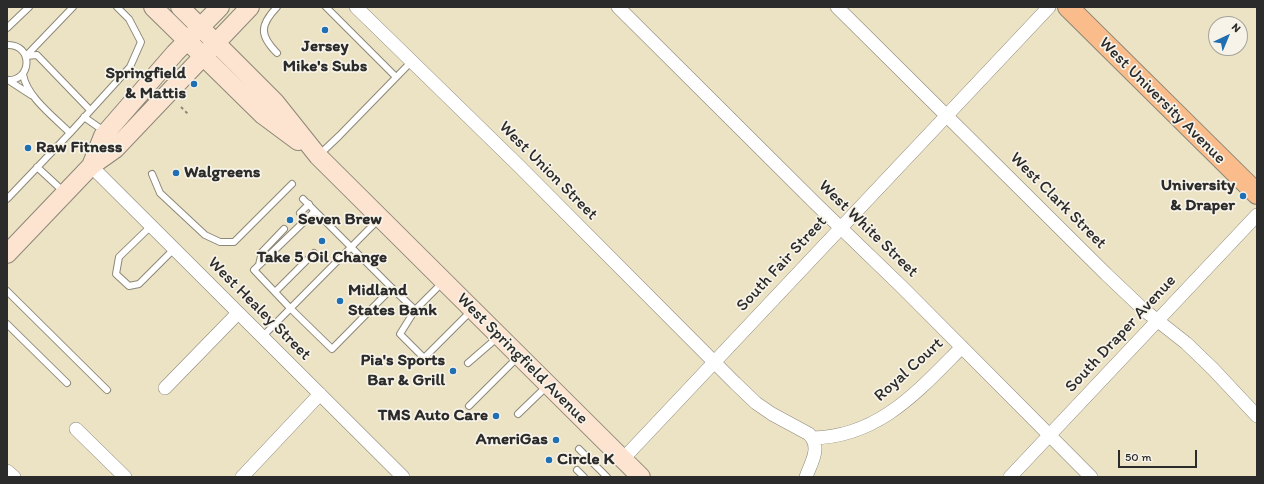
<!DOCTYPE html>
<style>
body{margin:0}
#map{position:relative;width:1264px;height:484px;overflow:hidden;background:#ece3c5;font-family:Itim,sans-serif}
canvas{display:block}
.frame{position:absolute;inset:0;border:8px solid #2b2b2b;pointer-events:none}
.north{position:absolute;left:1208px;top:16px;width:40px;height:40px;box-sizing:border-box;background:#f7f3e8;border:1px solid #a5a39c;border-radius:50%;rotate:44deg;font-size:11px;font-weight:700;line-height:16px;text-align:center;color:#2b2b2b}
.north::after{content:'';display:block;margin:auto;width:14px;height:18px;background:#1f6fb2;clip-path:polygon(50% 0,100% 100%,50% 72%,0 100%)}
.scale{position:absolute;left:1118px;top:450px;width:79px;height:18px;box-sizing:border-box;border:2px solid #2b2b2b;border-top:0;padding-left:5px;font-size:12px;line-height:14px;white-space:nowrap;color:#2b2b2b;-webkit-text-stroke:3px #f7f3e8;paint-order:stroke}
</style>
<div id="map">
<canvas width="1264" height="484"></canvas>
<div class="frame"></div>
<div class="north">N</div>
<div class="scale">50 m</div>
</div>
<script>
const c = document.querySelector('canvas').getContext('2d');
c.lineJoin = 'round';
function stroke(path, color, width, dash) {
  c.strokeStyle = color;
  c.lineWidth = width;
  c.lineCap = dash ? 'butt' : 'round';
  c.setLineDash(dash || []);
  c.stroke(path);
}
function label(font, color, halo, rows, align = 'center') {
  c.font = font + ' Itim,sans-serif';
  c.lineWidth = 3.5;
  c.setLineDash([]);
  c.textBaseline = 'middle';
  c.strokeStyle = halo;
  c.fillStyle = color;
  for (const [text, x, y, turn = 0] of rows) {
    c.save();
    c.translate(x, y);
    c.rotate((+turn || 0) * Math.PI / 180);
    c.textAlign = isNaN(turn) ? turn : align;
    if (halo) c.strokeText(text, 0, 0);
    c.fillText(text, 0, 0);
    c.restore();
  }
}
const lane = new Path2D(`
 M326,7L396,77
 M7,28L29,7
 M7,45C34,44 32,82 7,80
 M277,53C259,35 260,25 277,7
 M26,56L37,55L90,110
 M26,56L73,7
 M23,74C26,96 54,117 70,133
 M8,80L31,95
 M84,117L104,131
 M319,155L339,136L412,61
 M37,167L64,192
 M152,174L160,193L205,235L220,242H234L292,184
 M7,199L70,133L130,67L141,42L129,19L117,7
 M303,199L392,288L332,349L290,308L254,270L315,211
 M300,213L309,204
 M151,226L119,257L116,274L129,286L139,284L174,249
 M259,265L262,252L284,229
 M392,288L415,310L442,283
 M7,291L107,390
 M275,292L314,253
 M415,310L400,334L424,358L472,310
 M7,324L67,383
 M262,337L379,219
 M468,363L498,337
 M469,406L518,357
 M518,414L547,386
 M579,449L607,477
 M577,470L584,477`);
const street = new Path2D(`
 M356,7L519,166L735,383L756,403L772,414L809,434L812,438C879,437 918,391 962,347
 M618,7L816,204L903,288L1091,477
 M837,7L1106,274L1144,310L1186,343L1213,369L1257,416
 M91,166L403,477
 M165,388L238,313
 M76,429L125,477
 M623,459L1049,7
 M7,471L14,477
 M242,477L320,394
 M806,477C810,465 820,450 812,438
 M1010,477L1257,215`);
const secondary = new Path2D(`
 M153,7L263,115L298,141
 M180,7L275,102L318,156L641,477
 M91,166L103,136L175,53L220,7
 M7,254L91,166L115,149L250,7`);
const primary = new Path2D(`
 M1068,7L1257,194`);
stroke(lane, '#8c8778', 8);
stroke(street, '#8c8778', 14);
stroke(secondary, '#8c8778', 20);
stroke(primary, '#8c8778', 22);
stroke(new Path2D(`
 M181,107L188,114`), '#8c8778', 2, [3, 3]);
stroke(lane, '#fff', 6);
stroke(street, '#fff', 13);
stroke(secondary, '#fde4d1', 18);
stroke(primary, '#fabc8b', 20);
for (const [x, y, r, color] of [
 [325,30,4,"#1f6fb2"],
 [194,84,4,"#1f6fb2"],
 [28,148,4,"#1f6fb2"],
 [176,173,4,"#1f6fb2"],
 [1243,196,4,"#1f6fb2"],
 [290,220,4,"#1f6fb2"],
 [322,241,4,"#1f6fb2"],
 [340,301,4,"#1f6fb2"],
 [453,371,4,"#1f6fb2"],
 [496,416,4,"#1f6fb2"],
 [556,440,4,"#1f6fb2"],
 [549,460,4,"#1f6fb2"]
]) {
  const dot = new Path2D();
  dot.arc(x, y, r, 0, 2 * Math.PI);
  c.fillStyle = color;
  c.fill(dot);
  stroke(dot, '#f7f3e8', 1.5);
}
label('bold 17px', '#2b2b2b', '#f7f3e8', [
 ["Jersey",325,47,"center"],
 ["Mike's Subs",325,67,"center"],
 ["Springfield",186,74],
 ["& Mattis",186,94],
 ["Raw Fitness",36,148,"left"],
 ["Walgreens",184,173,"left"],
 ["University",1235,186],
 ["& Draper",1235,206],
 ["Seven Brew",298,220,"left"],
 ["Take 5 Oil Change",322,258,"center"],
 ["Midland",348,291,"left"],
 ["States Bank",348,311,"left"],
 ["Pia's Sports",445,361],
 ["Bar & Grill",445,381],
 ["TMS Auto Care",488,416],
 ["AmeriGas",548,440],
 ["Circle K",557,460,"left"]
], 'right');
label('17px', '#2b2b2b', '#f7f3e8', [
 ["West University Avenue",1162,101,45],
 ["West Union Street",548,171,45],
 ["West Clark Street",1058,201,45],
 ["West White Street",868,229,44],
 ["South Fair Street",782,264,-47],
 ["West Healey Street",259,309,45],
 ["South Draper Avenue",1121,334,-47],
 ["West Springfield Avenue",522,359,45],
 ["Royal Court",909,370,-42]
]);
</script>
